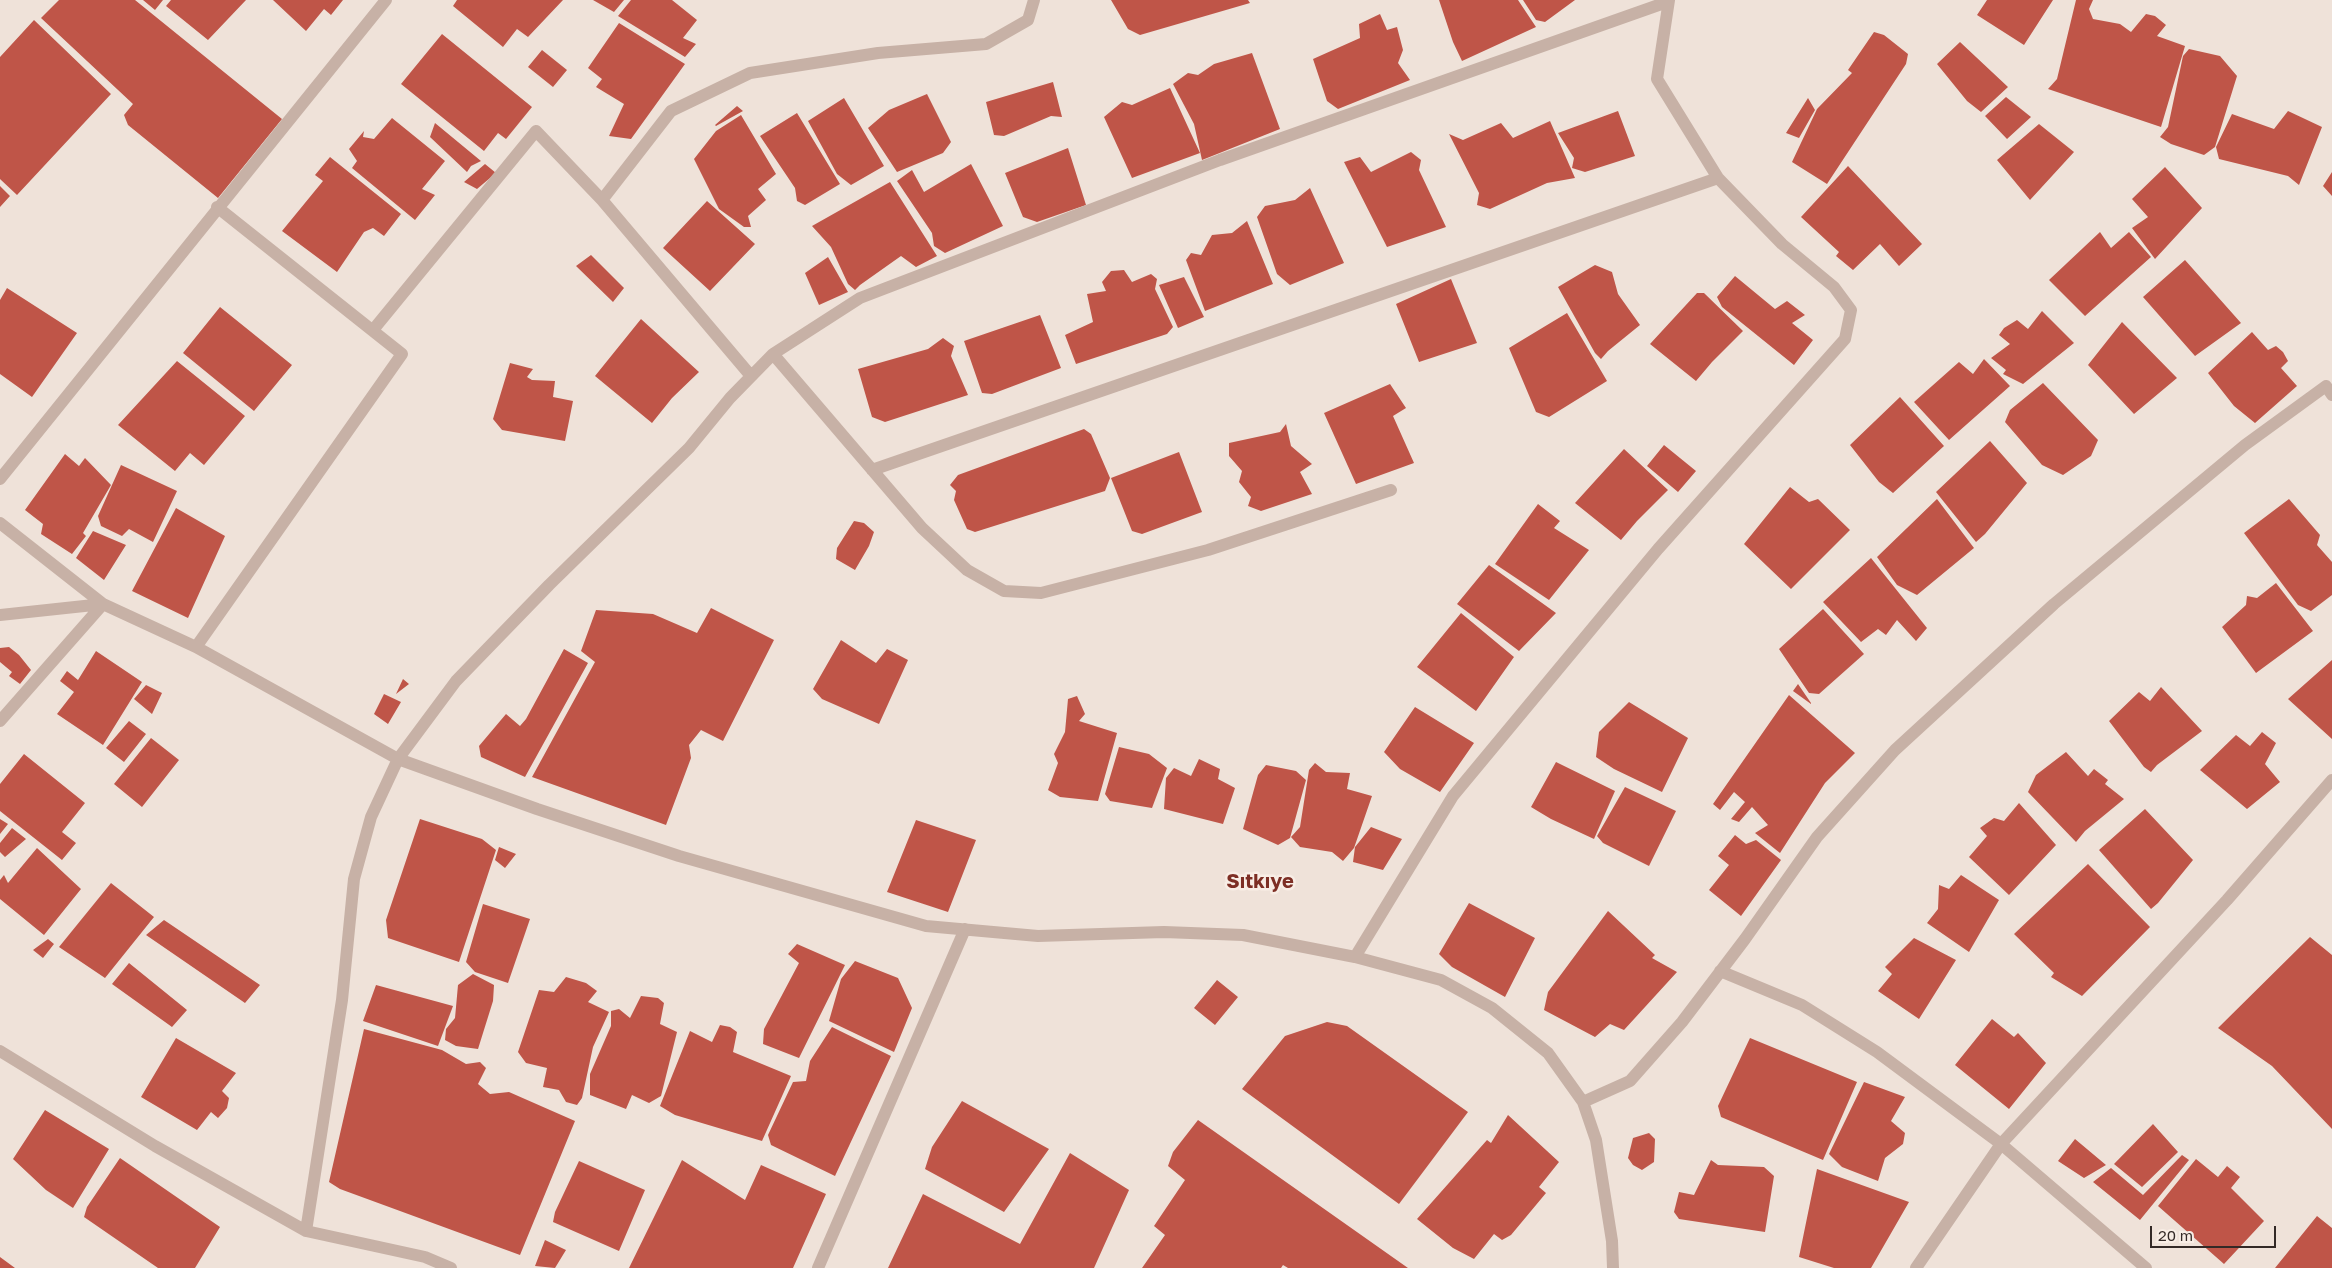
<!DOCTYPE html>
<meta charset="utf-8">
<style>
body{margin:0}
#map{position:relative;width:2332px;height:1268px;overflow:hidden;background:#efe2d9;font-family:"Golos Text",sans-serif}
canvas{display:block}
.scale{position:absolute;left:2150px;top:1226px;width:126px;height:22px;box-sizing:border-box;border:2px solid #332926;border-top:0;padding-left:6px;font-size:15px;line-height:18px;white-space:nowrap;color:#332926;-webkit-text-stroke:4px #f8ede5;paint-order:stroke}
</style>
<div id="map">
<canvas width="2332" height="1268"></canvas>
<div class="scale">20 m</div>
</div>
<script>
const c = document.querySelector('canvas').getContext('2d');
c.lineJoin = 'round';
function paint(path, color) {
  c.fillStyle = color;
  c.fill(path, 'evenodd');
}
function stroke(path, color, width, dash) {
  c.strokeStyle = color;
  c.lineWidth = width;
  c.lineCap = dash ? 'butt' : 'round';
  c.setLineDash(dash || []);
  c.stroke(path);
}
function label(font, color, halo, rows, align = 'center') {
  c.font = font + ' "Golos Text",sans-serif';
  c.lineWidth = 5;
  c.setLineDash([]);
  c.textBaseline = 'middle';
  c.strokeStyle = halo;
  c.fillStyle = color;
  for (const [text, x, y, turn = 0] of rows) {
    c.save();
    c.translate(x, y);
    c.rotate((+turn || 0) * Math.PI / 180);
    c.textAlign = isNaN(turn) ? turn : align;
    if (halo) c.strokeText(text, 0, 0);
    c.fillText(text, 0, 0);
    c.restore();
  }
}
paint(new Path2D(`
 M59,0H135L282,119L218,198L128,125L124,115L133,104L41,18Z
 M143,0H163L155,10Z
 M171,0H246L208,40L166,6Z
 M273,0H343L331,15L324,9L306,31Z
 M457,0H563L528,37L517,29L503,47L453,6Z
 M593,0H624L614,12Z
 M631,0H672L697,20L683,38L696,44L685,57L618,16Z
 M1111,0H1248L1250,3L1140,35L1128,29Z
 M1439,0H1518L1536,27L1462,61L1453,42Z
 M1523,0H1575L1545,22L1536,20Z
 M1987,0H2053L2024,45L1977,15Z
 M2076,0H2093L2089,9L2093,19L2120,24L2131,32L2146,14L2155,16L2166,25L2157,36L2185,46L2161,127L2048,89L2057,79Z
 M1380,14L1387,30L1397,27L1403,50L1398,63L1410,80L1338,109L1327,101L1313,59L1360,38L1359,24Z
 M34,20L111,94L17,195L0,179V57Z
 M619,23L685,64L631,139L609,136L624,104L596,87L602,79L588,68Z
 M1874,32L1884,35L1908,54L1906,64L1827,184L1792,162L1817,109L1852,73L1848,70Z
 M442,34L532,107L506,139L498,133L484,151L401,84Z
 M1960,42L2008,87L1981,112L1967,101L1937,64Z
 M2189,49L2220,56L2237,76L2215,147L2204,155L2171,144L2160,137L2168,127L2183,56Z
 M542,50L567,70L553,87L528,67Z
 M1252,53L1280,129L1202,160L1194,124L1173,84L1188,73L1198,75L1214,64Z
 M1053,82L1062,117L1051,116L1004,136L994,135L986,102Z
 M1170,88L1200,153L1132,178L1104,117L1122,102L1132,105Z
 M927,94L951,142L943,153L897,172L868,128L889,110Z
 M2006,97L2031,117L2007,139L1985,116Z
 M844,98L884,166L851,185L837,174L808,121Z
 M1808,98L1815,110L1799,138L1786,133Z
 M737,106L743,111L716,126L715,125Z
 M1618,111L1635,156L1585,172L1572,168L1574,158L1558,133Z
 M2288,111L2322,127L2299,185L2288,176L2219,159L2216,147L2232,114L2274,129Z
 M797,113L840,184L805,205L797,201L795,188L760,136Z
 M741,115L776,174L758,189L766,200L748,216L751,227H744L719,209L694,159L716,131Z
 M392,118L445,161L422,189L435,195L415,220L352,168L357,161L349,149L364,131L363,137L374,139Z
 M1550,121L1575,178L1547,183L1490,209L1477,205L1479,193L1449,134L1463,140L1501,123L1513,138Z
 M435,123L481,161L471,166L467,172L430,137Z
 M2039,124L2074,152L2030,200L1997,160Z
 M1068,148L1086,205L1037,222L1023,217L1005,173Z
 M1411,152L1421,160L1419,170L1446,227L1387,247L1344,162L1360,157L1371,172Z
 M330,157L401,214L384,236L373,228L364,232L337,272L282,231L323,181L315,175Z
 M485,164L496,173L477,189L464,182Z
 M971,164L1003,226L945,253L934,246L932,233L897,181L912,170L924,192Z
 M1848,166L1922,244L1899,266L1880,244L1853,270L1836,256L1839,252L1801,217Z
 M2165,167L2202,208L2155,259L2132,228L2148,217L2132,199Z
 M2332,172V196L2323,186Z
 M890,182L937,256L916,267L901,256L860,285L855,290L848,284L831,247L812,226Z
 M0,186L10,196L0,207Z
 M1310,188L1344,263L1290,285L1277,274L1257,217L1265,206L1295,200Z
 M707,201L755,244L710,291L663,248Z
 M1247,221L1273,284L1205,311L1186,260L1191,253L1201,255L1212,235L1232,233Z
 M2100,232L2111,248L2129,232L2151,257L2085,316L2049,280Z
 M591,255L624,288L613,302L576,266Z
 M828,257L848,292L819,305L805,273Z
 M2185,260L2241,323L2195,356L2143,297Z
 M1595,265L1612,272L1618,294L1640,325L1608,351L1601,359L1595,353L1558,287Z
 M1124,270L1132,282L1151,274L1157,279L1155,289L1173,327L1167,334L1076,364L1065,335L1093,322L1087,294L1106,291L1102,282L1111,271Z
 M1735,276L1775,309L1787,301L1805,315L1792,323L1813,340L1794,365L1722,307L1717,297Z
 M1184,277L1204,317L1178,328L1159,285Z
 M1451,279L1477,343L1419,362L1396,304Z
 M7,288L77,333L32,397L0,374V300Z
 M1697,293H1704L1743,331L1712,362L1696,381L1650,344Z
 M220,307L292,365L254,411L183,353Z
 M2042,311L2074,343L2023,384L2003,374L2006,370L1991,358L2010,344L1999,335L2004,328L2017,320L2028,329Z
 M1567,313L1607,381L1549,417L1536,412L1509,348Z
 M1040,315L1061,368L992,394L982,393L964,341Z
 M641,319L699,372L672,398L652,423L595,376Z
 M2122,322L2177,378L2134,414L2088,365Z
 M2252,332L2268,350L2276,346L2283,352L2288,361L2281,368L2297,386L2255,423L2234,406L2208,373Z
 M943,338L954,346L951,356L968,395L885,422L872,417L858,369L928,349Z
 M1984,359L2010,386L1949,440L1914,402L1959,362L1973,374Z
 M177,361L245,416L204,465L190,453L175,471L118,425Z
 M510,363L533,369L527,377L532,380L555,381L553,397L573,401L565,441L502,430L493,419Z
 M2043,383L2098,440L2091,456L2063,475L2042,465L2005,422L2010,410Z
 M1390,384L1406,408L1393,416L1414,463L1356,484L1324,413Z
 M1900,397L1944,446L1893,493L1879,482L1850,445Z
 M1286,424L1291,446L1312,464L1300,472L1312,494L1261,511L1248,506L1251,497L1239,482L1242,471L1229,456V443L1280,432Z
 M1084,429L1091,434L1110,478L1105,491L975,532L967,529L954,500L956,491L950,485L958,475Z
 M1990,441L2027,483L1985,534L1976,542L1936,492Z
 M1664,445L1696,471L1678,492L1647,466Z
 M1624,449L1668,490L1637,521L1621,540L1575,503Z
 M1179,452L1202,512L1142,534L1132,531L1111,478Z
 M65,454L79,466L85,458L111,485L83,533L86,536L72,554L41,534L43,524L25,510Z
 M121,465L177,491L153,542L129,529L122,536L101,526L98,516Z
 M1790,487L1809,502L1818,499L1850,530L1791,589L1744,544Z
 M1937,499L1974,548L1917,595L1897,585L1877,557Z
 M2289,499L2320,535L2317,545L2332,562V595L2311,611L2298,605L2244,533Z
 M1538,504L1560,521L1554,528L1589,550L1549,600L1495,564Z
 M176,508L225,536L188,618L132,591Z
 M854,521L864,523L874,532L869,546L855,570L836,559L837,548Z
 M93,531L126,545L104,580L76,558Z
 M1871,558L1927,628L1916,641L1897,620L1886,635L1878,629L1861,642L1823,602Z
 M1489,565L1556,613L1519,651L1457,604Z
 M2276,583L2313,631L2256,673L2222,627L2246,605L2247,596L2257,598Z
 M711,608L774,640L723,741L701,730L689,745L691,758L666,825L532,777L595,662L581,651L596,610L653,614L697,633Z
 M1823,609L1864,654L1819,694L1809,693L1779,649Z
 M1461,613L1514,657L1476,711L1417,667Z
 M841,640L876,663L887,649L908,660L879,724L822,699L813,689Z
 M9,647L19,655L31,670L20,684L9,676L12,672L0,662V648Z
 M564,649L588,663L525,777L481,757L479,746L506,714L520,726L526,719Z
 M96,651L142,682L103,745L57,714L74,692L60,681L67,671L78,680Z
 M2332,660V739L2288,699Z
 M403,679L409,684L396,694Z
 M1798,684L1811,703V704L1793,691Z
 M146,685L162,693L152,714L134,699Z
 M2161,687L2202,731L2157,765L2151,772L2144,767L2109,721L2139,692L2150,701Z
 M384,694L401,702L388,724L374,714Z
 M1789,695L1855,753L1825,783L1780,853L1755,833L1768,825L1752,807L1739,822L1731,819L1745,802L1734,792L1720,810L1713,804Z
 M1077,696L1085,714L1079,721L1117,733L1098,801L1060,797L1048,790L1058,763L1054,754L1065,732L1068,699Z
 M1629,702L1688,738L1662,792L1614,769L1596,757L1599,732Z
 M1415,707L1474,743L1440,792L1400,769L1384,752Z
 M129,721L146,734L124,762L106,748Z
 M2262,732L2276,743L2265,764L2280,782L2247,809L2200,770L2236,735L2250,746Z
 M151,738L179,760L142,807L114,784Z
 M1119,747L1149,754L1167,768L1152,808L1110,801L1105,794Z
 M2066,752L2088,776L2094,769L2108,780L2105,784L2124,799L2085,831L2076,842L2028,792L2036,775Z
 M24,754L85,803L62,832L76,843L62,860L0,811V784Z
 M1199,759L1220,769L1218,779L1235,788L1223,824L1164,809L1166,778L1174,768L1191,776Z
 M1556,762L1615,791L1594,839L1551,819L1531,807Z
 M1315,763L1326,772L1350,773L1347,789L1372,796L1354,848L1343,861L1332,852L1300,847L1291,837L1300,827L1309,770Z
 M1266,765L1296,771L1306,780L1290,838L1278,845L1243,829L1258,775Z
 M1625,787L1676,811L1649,866L1603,843L1597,836Z
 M2019,803L2056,845L2009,895L1969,857L1987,836L1980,828L1994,818L2004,821Z
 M2145,809L2193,860L2158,903L2151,909L2099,850Z
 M0,819L8,824L0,834Z
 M420,819L482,839L496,850L459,962L388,938L386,920Z
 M916,820L976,840L948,912L887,892Z
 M1371,827L1402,839L1383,870L1353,862L1355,847Z
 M12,828L26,839L5,857L0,852V843Z
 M1735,835L1746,844L1756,840L1781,860L1741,916L1709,890L1729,865L1718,856Z
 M499,847L516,854L505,868L495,860Z
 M37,848L81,889L44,935L0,899V880L4,875L8,883Z
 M2088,864L2150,927L2082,996L2051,977L2054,973L2014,934Z
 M1961,875L1999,900L1969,952L1927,923L1938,909L1939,885L1949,889Z
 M111,883L154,917L105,978L59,947Z
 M1469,903L1535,938L1505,997L1452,967L1439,954Z
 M483,904L530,919L508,983L475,972L466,962Z
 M1608,911L1655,955L1652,958L1677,972L1624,1030L1610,1024L1595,1037L1544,1010L1548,992Z
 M164,920L260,985L245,1003L146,935Z
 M2310,937L2332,955V1129L2272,1066L2218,1028Z
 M1914,938L1956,960L1919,1019L1878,991L1892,974L1885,967Z
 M48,939L54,944L43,958L33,950Z
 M797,944L845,965L799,1058L763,1044L764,1029L799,963L788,954Z
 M855,961L898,978L912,1008L894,1052L829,1021L841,979Z
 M129,963L187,1010L172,1027L112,984Z
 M473,974L494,985L493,1001L478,1049L456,1046L445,1040L446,1029L455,1018L458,985Z
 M566,977L586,983L597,991L588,1002L609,1012L593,1047L582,1098L577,1105L566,1102L559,1090L543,1087L547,1068L526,1063L518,1052L539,990L554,992Z
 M1217,980L1238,997L1215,1025L1194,1008Z
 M376,985L453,1006L438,1046L363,1021Z
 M641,996L658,998L664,1003L660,1024L677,1032L661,1096L649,1103L632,1095L626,1109L590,1095V1074L611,1026V1011L619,1009L630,1018Z
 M1992,1019L2014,1037L2018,1033L2046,1063L2009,1109L1955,1065Z
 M1327,1022L1347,1026L1468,1112L1399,1204L1242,1089L1285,1036Z
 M720,1025L730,1027L737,1032L733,1052L791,1076L762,1141L675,1115L660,1106L690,1031L712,1042Z
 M832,1027L891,1056L835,1176L771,1145L768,1135L793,1082L806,1081L810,1061Z
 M364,1029L442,1050L466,1064L480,1062L486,1068L478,1084L490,1094L509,1092L575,1121L520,1255L340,1189L329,1182Z
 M176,1038L236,1073L222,1091L229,1098L227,1108L218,1118L211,1112L197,1130L141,1097Z
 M1750,1038L1857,1082L1823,1160L1721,1117L1718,1106Z
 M1864,1082L1905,1097L1891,1121L1905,1133L1903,1144L1885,1158L1878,1181L1842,1167L1829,1154Z
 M962,1101L1049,1149L1004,1212L925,1169L932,1147Z
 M45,1110L109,1149L73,1208L46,1190L13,1159Z
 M1508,1115L1559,1162L1539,1187L1546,1193L1511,1235L1502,1240L1494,1234L1474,1259L1453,1248L1417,1219L1487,1140L1491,1143Z
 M1198,1120L1408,1268H1288L1283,1265L1281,1268H1142L1165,1235L1154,1226L1185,1180L1168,1166L1173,1152Z
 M2153,1124L2178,1152L2142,1187L2114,1164Z
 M1649,1133L1655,1139L1654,1162L1642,1170L1633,1165L1628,1158L1633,1138Z
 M2075,1139L2106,1165L2084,1178L2058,1161Z
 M1070,1153L1129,1190L1094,1268H888L923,1194L1020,1244Z
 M2182,1155L2189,1160L2140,1220L2093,1182L2111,1168L2143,1195Z
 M120,1158L220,1227L195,1268H158L84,1217L87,1207Z
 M2196,1159L2218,1177L2227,1166L2240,1177L2231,1188L2264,1221L2224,1264L2158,1206Z
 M682,1160L745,1200L761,1165L826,1194L793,1268H629Z
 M1711,1160L1718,1165L1764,1167L1774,1176L1765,1232L1679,1219L1674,1212L1679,1192L1694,1195Z
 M579,1161L645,1190L619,1251L553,1222L555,1212Z
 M1817,1169L1909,1202L1871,1268H1834L1799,1257Z
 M2317,1216L2332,1228V1268H2275Z
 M545,1240L566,1250L555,1268L535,1266Z
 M0,1257L15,1268H0Z`), '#bf5548');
stroke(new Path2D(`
 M602,200L671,111L750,73L878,53L986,44L1028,20L1034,0
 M373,330L536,131L602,200L751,376
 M773,354L922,528L967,570L1004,591L1041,593L1208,550L1391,490
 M872,470L1718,178
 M0,479L386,0
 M0,523L103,604L196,647L398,759L537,809L679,856L926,926L1038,936L1164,932L1243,935L1355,957L1441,980L1492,1008L1548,1053L1583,1102L1596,1140L1612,1241L1613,1268
 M0,615L103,604
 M196,647L402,354L217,207
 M0,721L103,604
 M1355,957L1453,796L1658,549L1845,339L1851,310L1834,287L1782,244L1718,178L1657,79L1669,0
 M1720,971L1802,1005L1877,1052L2001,1144L2146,1268
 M0,1051L155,1146L306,1231L425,1257L451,1268
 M1583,1102L1630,1081L1682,1022L1745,939L1817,837L1895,750L2054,604L2245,445L2326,386L2332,395
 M306,1231L342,1000L354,879L371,817L398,759L456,681L549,585L689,448L730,398L773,354L860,298L1220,160L1667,2
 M818,1268L965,929
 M1916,1268L2001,1144L2227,900L2332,780`), '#c7b1a6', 12);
label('bold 20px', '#7d2e24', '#f8ede5', [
 ["Sıtkıye",1260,882]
]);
</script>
